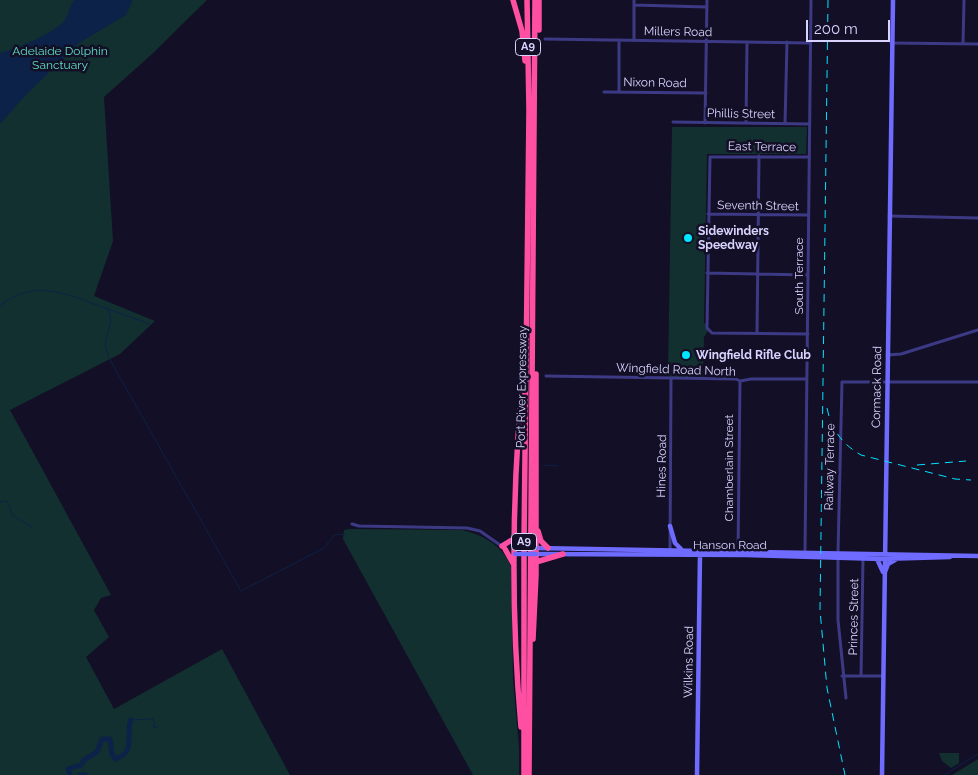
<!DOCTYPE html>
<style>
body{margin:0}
#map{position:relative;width:978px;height:775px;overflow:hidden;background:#130f26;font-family:Raleway,sans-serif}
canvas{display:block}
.scale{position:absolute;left:806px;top:20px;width:84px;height:22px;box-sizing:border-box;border:2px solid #d9d4ff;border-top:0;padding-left:6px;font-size:15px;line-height:18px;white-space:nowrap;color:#d9d4ff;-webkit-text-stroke:4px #130f26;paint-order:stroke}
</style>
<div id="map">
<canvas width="978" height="775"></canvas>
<div class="scale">200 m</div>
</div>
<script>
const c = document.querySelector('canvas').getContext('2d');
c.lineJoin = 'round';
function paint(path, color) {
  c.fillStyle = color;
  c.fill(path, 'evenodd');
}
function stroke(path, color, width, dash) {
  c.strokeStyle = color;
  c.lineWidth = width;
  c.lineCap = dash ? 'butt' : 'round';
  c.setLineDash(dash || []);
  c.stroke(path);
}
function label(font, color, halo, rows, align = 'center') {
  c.font = font + ' Raleway,sans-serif';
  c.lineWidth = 5;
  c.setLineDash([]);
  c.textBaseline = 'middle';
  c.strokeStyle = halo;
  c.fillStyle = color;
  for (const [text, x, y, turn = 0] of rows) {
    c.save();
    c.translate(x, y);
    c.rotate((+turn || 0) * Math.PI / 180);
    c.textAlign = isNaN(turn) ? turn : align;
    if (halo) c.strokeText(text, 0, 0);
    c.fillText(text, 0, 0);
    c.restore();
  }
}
paint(new Path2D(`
 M0,0H207L151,55L104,97L113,241L94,296L155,321L120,354L10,410L111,595L101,598L94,610L109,637L86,657L114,709L222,649L290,775H0Z
 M672,127H807L806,154H707L704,323L707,324L708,331L704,337L703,378H671L668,374Z
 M350,529L462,530C483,535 502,545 511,566L513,679L519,748V775H473L343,539L344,530Z
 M939,753H959V763L951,768L942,761Z
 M978,759V775H952Z`), '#12302f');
paint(new Path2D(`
 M74,0H133L126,15L79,43L24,97L0,124V53C16,49 53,34 64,21C69,15 69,6 74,0Z`), '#0c2248');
stroke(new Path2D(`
 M0,306C36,276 69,296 108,309L111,321L105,345L109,358L241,591L324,548L334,535L345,534
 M108,309L150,324
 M544,465L558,466
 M0,502L7,501L13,516L32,527
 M131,720L153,719L155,724L153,726L158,728
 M944,775L978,754`), '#0c2248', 1);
stroke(new Path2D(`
 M70,775L68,769L81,765L84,760L97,752L102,739H110L112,754L115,759C137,752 125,734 131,720
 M80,775H85`), '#0c2248', 5);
stroke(new Path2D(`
 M634,5L707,7
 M545,39L810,43
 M634,40V0
 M891,43L978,44
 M963,44L964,0
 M604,92L706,93
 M619,92V40
 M673,122L809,124
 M705,123L707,0
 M746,123L747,42
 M785,124L787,42
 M708,214L808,215
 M889,216L978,218
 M707,273L808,275
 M757,333L759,156
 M808,334L712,333L707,328L710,157H809
 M887,355L901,354L978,330
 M546,376L736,379L740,381L751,379H805
 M352,524L359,526L467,528L480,531L503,547
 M805,551L811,0
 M670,552L671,378
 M838,552L842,382H978
 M738,553L740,381
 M838,558V620L846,698
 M842,676H882
 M861,676L863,558`), '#3d3a85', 3);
stroke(new Path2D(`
 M670,526L675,543L681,549
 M536,548L978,556
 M536,554L746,555L881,559L950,557
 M877,559L883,572
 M885,572L888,564L895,560
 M697,775L700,554
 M882,775L893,0`), '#6f6bff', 4.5);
stroke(new Path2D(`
 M513,0L522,31L525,61
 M539,30V0
 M538,531L541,541L548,548
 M502,546L515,538
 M505,549L514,565
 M536,562L563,554
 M533,639L536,575V374
 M521,727C511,614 512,497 522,384
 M524,775V541L529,110L527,0
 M529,775L535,0`), '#ff4fa3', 5.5);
stroke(new Path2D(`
 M828,0L820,610L827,688L845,775
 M827,408C831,429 842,444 861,455L955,479L971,480
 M917,465L966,461`), '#00e5ff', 1, [8, 6]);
stroke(new Path2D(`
 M515,547L536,548
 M515,554H536`), '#6f6bff', 4.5);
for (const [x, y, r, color] of [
 [688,238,5,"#00e5ff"],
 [686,355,5,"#00e5ff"]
]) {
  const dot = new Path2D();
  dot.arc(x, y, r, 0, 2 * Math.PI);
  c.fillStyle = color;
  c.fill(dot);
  stroke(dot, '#130f26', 2);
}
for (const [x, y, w] of [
 [528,47,25],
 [524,542,25]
]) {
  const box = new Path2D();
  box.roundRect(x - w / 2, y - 8.5, w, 17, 4);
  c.fillStyle = '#130f26';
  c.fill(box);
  stroke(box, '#d9d4ff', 1);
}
label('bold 11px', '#d9d4ff', null, [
 ["A9",528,47],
 ["A9",524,542]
]);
label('12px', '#d9d4ff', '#130f26', [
 ["Millers Road",678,32,1],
 ["Nixon Road",655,83,1],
 ["Phillis Street",741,114,1],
 ["East Terrace",762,147,1],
 ["Seventh Street",758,206,1],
 ["South Terrace",799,276,-90],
 ["Wingfield Road North",676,370,2],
 ["Port River Expressway",522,387,-89],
 ["Cormack Road",877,387,-89],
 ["Hines Road",662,466,-89],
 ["Railway Terrace",830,467,-89],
 ["Chamberlain Street",729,468,-90],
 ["Hanson Road",730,545],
 ["Princes Street",854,617,-89],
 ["Wilkins Road",689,662,-89]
]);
label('12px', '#5fe0c0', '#130f26', [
 ["Adelaide Dolphin",60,51],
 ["Sanctuary",60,65]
]);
label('bold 12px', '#d9d4ff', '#130f26', [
 ["Sidewinders",698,231],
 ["Speedway",698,245],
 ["Wingfield Rifle Club",696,355]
], 'left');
</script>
